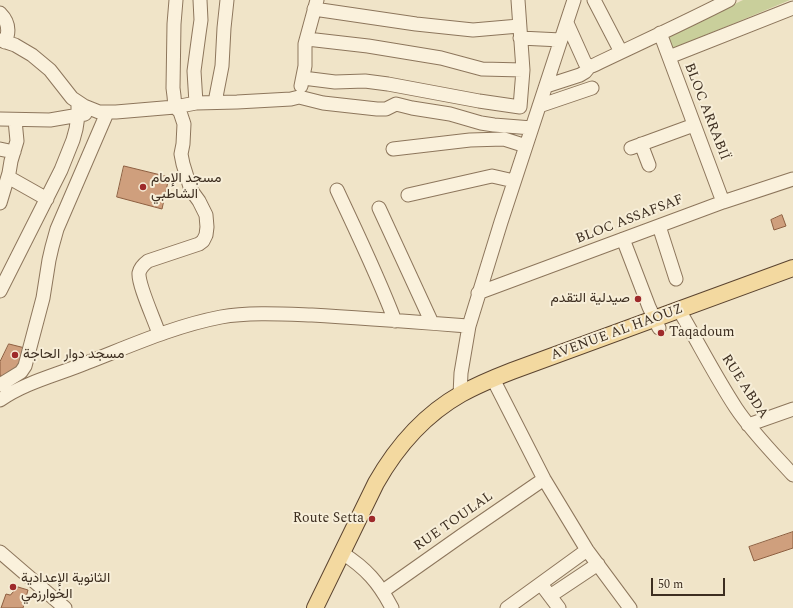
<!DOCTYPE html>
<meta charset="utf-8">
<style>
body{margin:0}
#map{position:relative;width:793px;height:608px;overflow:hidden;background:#f0e4c8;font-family:Spectral,serif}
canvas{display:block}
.scale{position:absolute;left:651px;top:578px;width:74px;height:18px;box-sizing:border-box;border:2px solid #3d2e20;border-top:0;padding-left:5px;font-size:12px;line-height:14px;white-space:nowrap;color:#3d2e20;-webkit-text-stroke:3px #f7eed8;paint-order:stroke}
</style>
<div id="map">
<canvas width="793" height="608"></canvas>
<div class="scale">50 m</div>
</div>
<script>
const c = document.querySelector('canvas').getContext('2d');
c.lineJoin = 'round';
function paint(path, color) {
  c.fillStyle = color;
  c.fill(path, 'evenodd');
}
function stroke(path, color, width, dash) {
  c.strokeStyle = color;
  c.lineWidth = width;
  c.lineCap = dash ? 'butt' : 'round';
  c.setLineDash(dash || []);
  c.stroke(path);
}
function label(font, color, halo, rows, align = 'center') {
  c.font = font + ' Spectral,Vazirmatn,serif';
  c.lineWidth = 4;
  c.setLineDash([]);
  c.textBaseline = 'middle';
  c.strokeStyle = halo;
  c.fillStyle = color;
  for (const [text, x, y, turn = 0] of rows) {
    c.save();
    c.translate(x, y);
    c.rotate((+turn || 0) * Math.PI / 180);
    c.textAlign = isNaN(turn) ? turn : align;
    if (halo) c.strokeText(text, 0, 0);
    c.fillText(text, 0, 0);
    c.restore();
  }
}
paint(new Path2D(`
 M743,0H790L665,52L661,39Z`), '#c9cf9b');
const building = new Path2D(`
 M124,166L169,177L162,209L117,197Z
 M782,215L786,226L774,230L771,220Z
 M9,344L29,349L23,369L6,379L0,375V362Z
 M793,532V548L754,561L749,547Z
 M18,587L28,590L23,608H1L6,594L10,595Z`);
paint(building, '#cf9f7d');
stroke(building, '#8d5f41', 1);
const minor = new Path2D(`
 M594,0L621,52
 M314,9L416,24L473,30L519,26
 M0,13C8,21 10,31 5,42
 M567,23L585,63L588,65L592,66C638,44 684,23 729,0
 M660,33L723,202
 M520,38L561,40
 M307,39L368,46L441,58L482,69L523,70
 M0,40L15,45L32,55L50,70L72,98L84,106L99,112H116L175,107L196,103L237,102L291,99L299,97L323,103L377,109H386L396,104L412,108L450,114L481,123L494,125L532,128
 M669,57L793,8
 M303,78L335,82L365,81L388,84L479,101L520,107L523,70L518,0
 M301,86L305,66V44L317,0
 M546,86L580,75L585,72L590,66
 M215,102L222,66L224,28L227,0
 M196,103L194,71L199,34L201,20L200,0
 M539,106L592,88
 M0,119L50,120L85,114
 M641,144L649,165
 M631,148L694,125
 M0,149L14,152
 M393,149L470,140L504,139L526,146
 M8,177L47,199
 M337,190C357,233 378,276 395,321
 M408,195L492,176L514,181
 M0,203L9,173L11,161L17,141L15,120
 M379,208L432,323
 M659,226L676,279
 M623,239L649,307L659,328
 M0,291L61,170L73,140L76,129L78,116V102
 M478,293L723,202L793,179
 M679,310C698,342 715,376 736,408C752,432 773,453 793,475
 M159,334C155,321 138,285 139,273C140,268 144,264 148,261L199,244L203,241L206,235L207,227L206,215L199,201L191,190L183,164L181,154L183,144L184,124L180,112L175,107L174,96L173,88L174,24L176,0
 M493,379L544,479L587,550L630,608
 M0,385L21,372L25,366L43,298L49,260L52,247L57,229L107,113
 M460,395L461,373L469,326L501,222L574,0
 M0,400C26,382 57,375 86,363C130,346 174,326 221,317C248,312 284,314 312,315C364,318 416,322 469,326
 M748,425L793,409
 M0,552L65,608
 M342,553C366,568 379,583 392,608
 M544,588L559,608
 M383,591L461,536L544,479
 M550,596L598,564
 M507,608L587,550`);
const major = new Path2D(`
 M315,608L376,483C397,446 424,415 461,394C477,385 494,378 512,371L793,268`);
stroke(minor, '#8d765c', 15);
stroke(major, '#5b4430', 18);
stroke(minor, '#faf1dc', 13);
stroke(major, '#f3d9a0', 16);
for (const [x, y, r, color] of [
 [143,187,4,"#9e2a2b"],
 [638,299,4,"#9e2a2b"],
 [661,333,4,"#9e2a2b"],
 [15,355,4,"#9e2a2b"],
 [372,519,4,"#9e2a2b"],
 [13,587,4,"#9e2a2b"]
]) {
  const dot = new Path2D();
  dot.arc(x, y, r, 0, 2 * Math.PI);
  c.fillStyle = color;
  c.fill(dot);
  stroke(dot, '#f7eed8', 1.5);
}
label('14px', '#3d2e20', '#f7eed8', [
 ["BLOC ARRABIÏ",706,112,69],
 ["BLOC ASSAFSAF",630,220,-21],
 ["AVENUE AL HAOUZ",617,333,-20],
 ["RUE ABDA",744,387,57],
 ["RUE TOULAL",454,522,-35]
]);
label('14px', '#3d2e20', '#f7eed8', [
 ["مسجد الإمام",151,179],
 ["الشاطبي",151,195],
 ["صيدلية التقدم",630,299,"right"],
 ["Taqadoum",669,333],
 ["مسجد دوار الحاجة",23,355],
 ["Route Setta",364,519,"right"],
 ["الثانوية الإعدادية",21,579],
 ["الخوارزمي",21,595]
], 'left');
</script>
